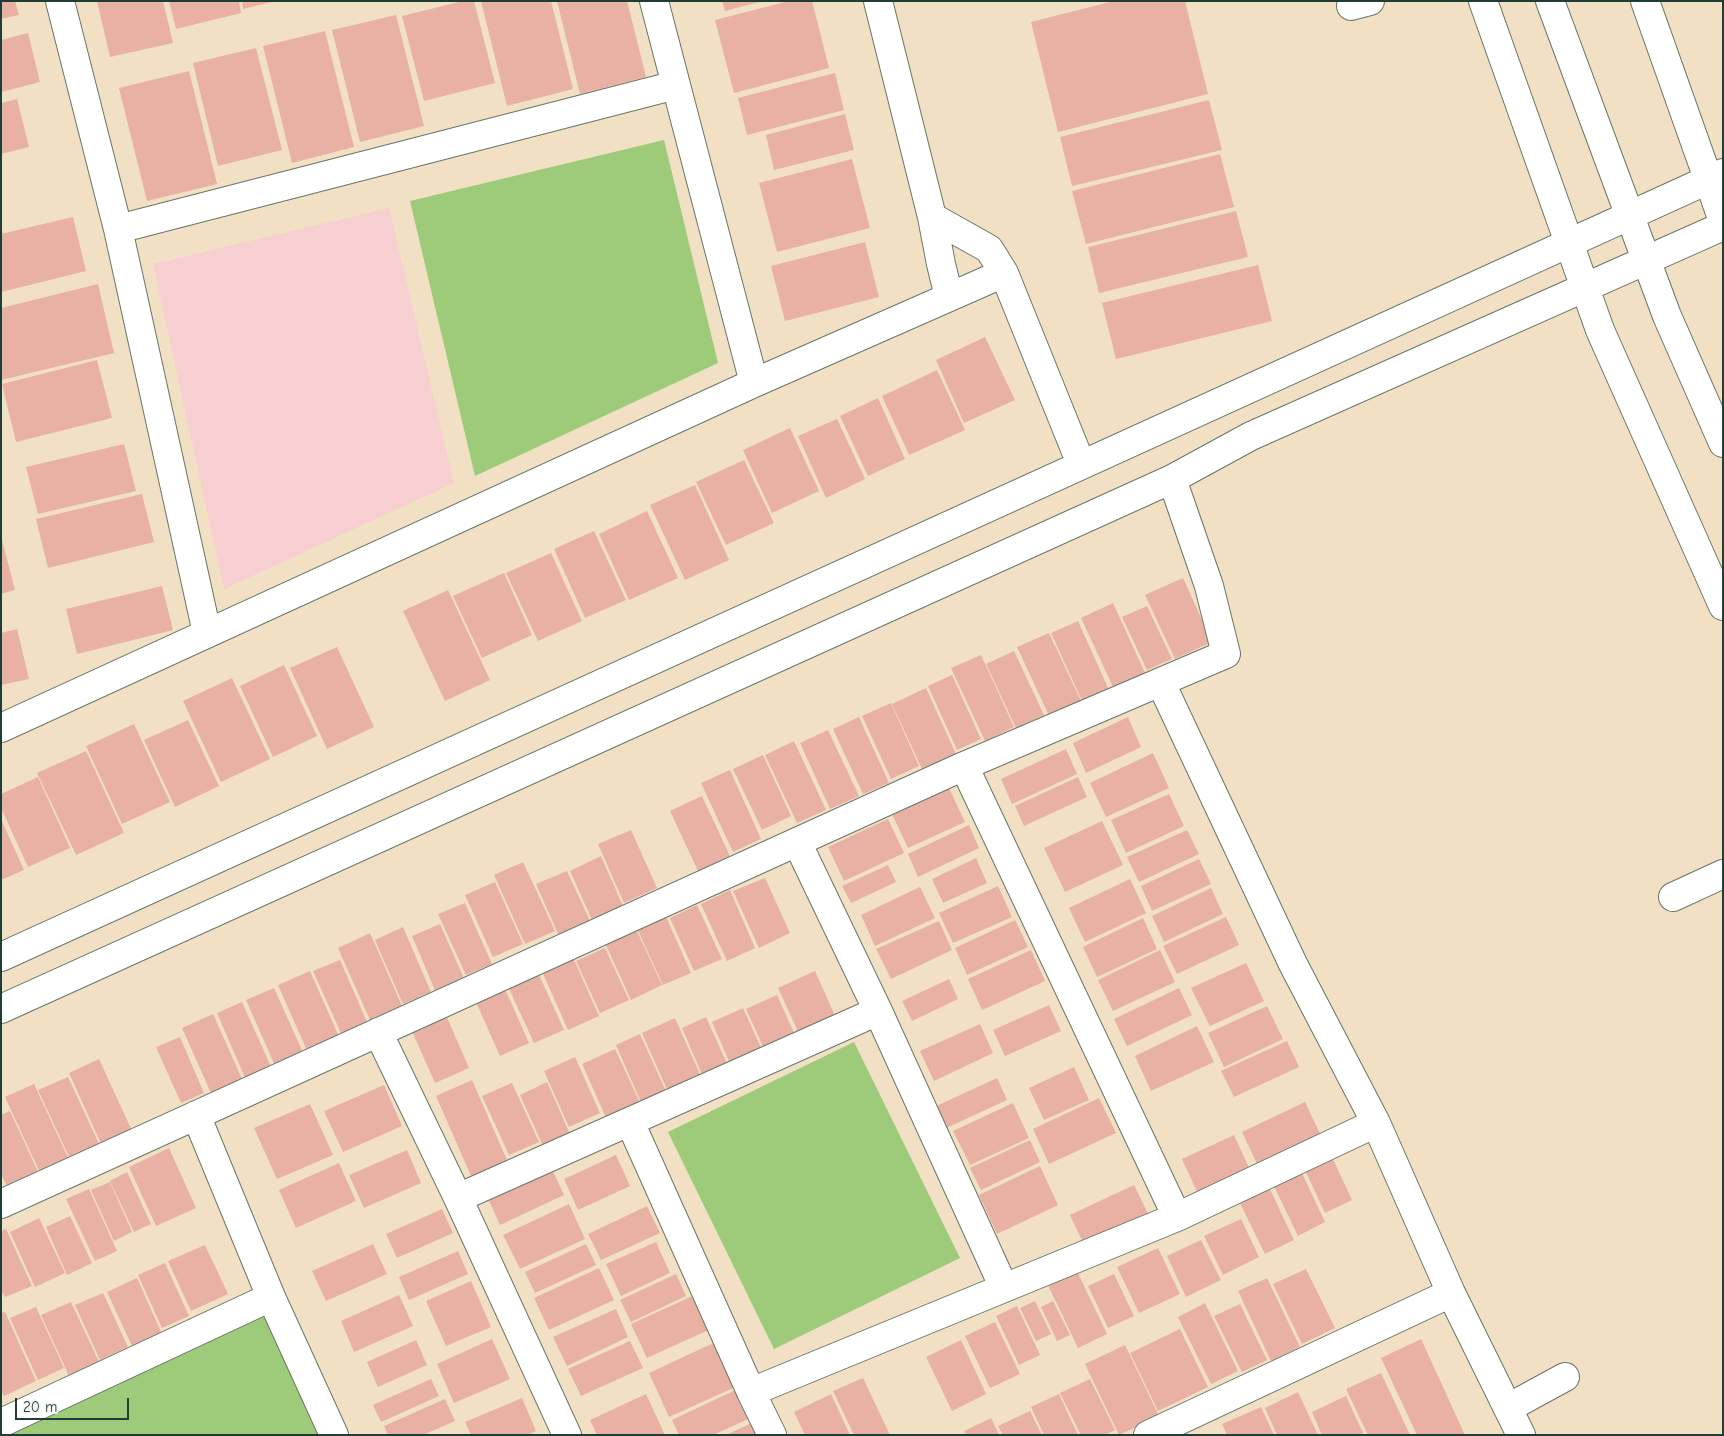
<!DOCTYPE html>
<style>
body{margin:0}
#map{position:relative;width:1724px;height:1436px;overflow:hidden;background:#f1e0c4;font-family:"Comic Neue",sans-serif}
canvas{display:block}
.frame{position:absolute;inset:0;border:2px solid #1f3d34;pointer-events:none}
.scale{position:absolute;left:15px;top:1398px;width:114px;height:22px;box-sizing:border-box;border:2px solid #1f3d34;border-top:0;padding-left:6px;font-size:15px;line-height:18px;white-space:nowrap;color:#1f3d34;-webkit-text-stroke:4px #f6f6f2;paint-order:stroke}
</style>
<div id="map">
<canvas width="1724" height="1436"></canvas>
<div class="frame"></div>
<div class="scale">20 m</div>
</div>
<script>
const c = document.querySelector('canvas').getContext('2d');
c.lineJoin = 'round';
function paint(path, color) {
  c.fillStyle = color;
  c.fill(path, 'evenodd');
}
function stroke(path, color, width, dash) {
  c.strokeStyle = color;
  c.lineWidth = width;
  c.lineCap = dash ? 'butt' : 'round';
  c.setLineDash(dash || []);
  c.stroke(path);
}
paint(new Path2D(`
 M389,208L454,483L224,589L153,264Z`), '#f7cfd1');
paint(new Path2D(`
 M664,140L718,363L475,476L410,201Z
 M854,1042L960,1258L774,1349L668,1132Z
 M263,1312L320,1435H1Z`), '#9dcb79');
paint(new Path2D(`
 M1,1H15L19,15L1,19Z
 M97,1H163L173,43L110,57Z
 M169,1H239L241,13L176,29Z
 M242,1H271V2L243,9Z
 M463,1H474L495,83L424,101L402,16Z
 M481,1H551L573,89L507,106Z
 M557,1H627L646,77L580,94Z
 M722,1H759V2L725,11Z
 M789,1H812L829,68L734,93L715,20Z
 M1114,1H1185L1208,94L1058,132L1031,22Z
 M396,15L424,126L360,142L332,30Z
 M325,31L354,147L292,163L263,46Z
 M28,33L40,82L1,92V40Z
 M256,48L282,150L218,166L193,63Z
 M189,71L217,184L147,201L119,88Z
 M835,73L844,110L747,135L738,98Z
 M17,99L29,147L1,154V103Z
 M1209,100L1222,150L1072,186L1060,137Z
 M845,114L854,150L774,170L766,135Z
 M1220,154L1234,207L1086,244L1072,191Z
 M852,159L870,228L777,252L759,183Z
 M1236,211L1248,257L1099,293L1088,247Z
 M73,217L86,271L1,292V234Z
 M865,242L879,297L785,321L771,266Z
 M1258,265L1272,321L1116,359L1102,303Z
 M98,284L114,353L1,380V308Z
 M985,337L1015,400L964,423L936,360Z
 M97,360L112,418L16,442L2,384Z
 M937,370L965,430L909,455L882,396Z
 M878,398L905,459L868,476L840,416Z
 M837,419L865,479L826,498L798,436Z
 M790,428L819,491L772,513L743,450Z
 M124,444L136,491L38,514L26,467Z
 M744,460L774,523L726,545L696,482Z
 M695,485L729,560L685,580L650,505Z
 M142,494L154,542L48,568L36,519Z
 M647,511L678,578L629,600L599,534Z
 M594,531L626,600L585,618L554,549Z
 M1,536L15,590L1,594Z
 M551,553L582,621L538,641L506,573Z
 M504,573L532,635L482,658L453,596Z
 M1183,578L1212,642L1175,659L1145,595Z
 M162,586L173,630L77,654L66,609Z
 M448,590L490,680L445,701L403,611Z
 M1113,603L1146,675L1114,689L1081,618Z
 M1147,606L1172,659L1147,670L1122,617Z
 M1078,621L1109,690L1083,703L1051,633Z
 M17,629L29,679L1,685V633Z
 M1049,633L1082,703L1050,718L1017,647Z
 M337,647L374,727L327,749L290,668Z
 M1014,651L1044,715L1016,728L986,664Z
 M981,655L1014,727L985,741L951,668Z
 M284,665L317,736L273,757L240,686Z
 M952,675L981,739L957,750L928,686Z
 M232,678L270,759L221,782L183,701Z
 M926,688L956,754L922,769L892,704Z
 M891,703L919,766L891,779L862,716Z
 M859,717L889,783L863,794L833,729Z
 M1128,717L1141,747L1086,773L1073,743Z
 M188,720L219,786L175,807L144,740Z
 M134,724L170,802L122,824L86,746Z
 M828,730L859,796L830,809L800,743Z
 M794,741L826,810L797,823L765,755Z
 M1066,749L1077,774L1012,804L1001,779Z
 M86,751L124,833L76,855L37,773Z
 M1153,753L1169,788L1106,817L1090,783Z
 M763,755L791,816L762,830L733,769Z
 M730,770L761,839L733,852L701,783Z
 M38,777L70,848L28,867L1,808V794Z
 M1078,777L1087,797L1024,826L1015,806Z
 M949,788L965,822L908,848L892,814Z
 M1169,794L1184,826L1126,853L1111,820Z
 M702,796L730,856L698,871L670,811Z
 M1,819L24,870L1,880Z
 M888,819L904,853L844,881L828,847Z
 M1102,821L1123,865L1065,892L1044,848Z
 M969,825L979,848L918,877L908,854Z
 M631,830L657,888L624,903L598,844Z
 M1187,830L1199,854L1139,882L1127,857Z
 M601,856L623,906L592,920L570,871Z
 M976,858L987,883L943,903L932,879Z
 M1199,859L1211,884L1152,911L1141,886Z
 M523,862L555,931L525,944L494,875Z
 M888,865L896,882L851,903L842,886Z
 M567,871L591,923L559,936L536,884Z
 M765,878L790,933L759,948L733,891Z
 M1130,879L1146,913L1085,942L1069,908Z
 M495,882L523,944L493,957L465,895Z
 M998,886L1012,917L953,943L939,913Z
 M920,887L935,918L875,946L861,915Z
 M1211,888L1223,914L1164,942L1152,916Z
 M730,890L755,948L727,961L701,904Z
 M465,903L492,964L466,975L438,914Z
 M697,905L722,959L694,971L670,918Z
 M663,910L691,973L663,985L634,922Z
 M1226,917L1239,945L1177,974L1163,946Z
 M1143,918L1157,949L1097,977L1083,947Z
 M1015,920L1028,947L967,975L955,948Z
 M939,921L952,950L891,979L876,949Z
 M440,924L466,983L437,995L412,936Z
 M403,927L431,992L403,1004L375,940Z
 M636,929L662,985L631,1000L605,943Z
 M370,933L402,1006L370,1020L338,948Z
 M605,948L629,1000L600,1013L576,961Z
 M1031,950L1045,981L982,1010L968,979Z
 M1160,950L1175,982L1113,1011L1098,980Z
 M572,955L599,1016L568,1030L541,969Z
 M340,960L371,1031L345,1042L313,971Z
 M1246,963L1264,1001L1210,1026L1191,988Z
 M536,968L564,1030L534,1043L506,982Z
 M310,971L340,1039L308,1053L278,985Z
 M815,971L837,1020L800,1036L778,988Z
 M949,979L958,999L912,1021L902,1001Z
 M274,988L304,1055L276,1068L246,1000Z
 M1179,988L1192,1015L1127,1046L1114,1019Z
 M505,989L529,1043L500,1056L476,1002Z
 M777,995L796,1037L765,1051L746,1009Z
 M242,1002L272,1069L246,1080L217,1013Z
 M1049,1005L1061,1031L1005,1056L993,1030Z
 M1267,1006L1283,1039L1224,1067L1208,1033Z
 M743,1008L763,1052L731,1066L712,1022Z
 M445,1013L469,1068L435,1083L411,1029Z
 M213,1014L246,1088L215,1102L182,1028Z
 M706,1017L729,1068L704,1079L682,1028Z
 M675,1018L702,1079L669,1094L642,1033Z
 M980,1024L993,1053L934,1081L920,1051Z
 M1197,1026L1214,1062L1151,1091L1135,1056Z
 M640,1034L668,1096L643,1107L616,1045Z
 M180,1037L204,1093L181,1103L156,1047Z
 M1287,1041L1299,1067L1234,1097L1221,1071Z
 M615,1049L642,1107L608,1122L582,1064Z
 M575,1057L600,1113L569,1127L544,1071Z
 M99,1059L133,1133L103,1148L69,1073Z
 M1074,1067L1089,1100L1044,1120L1029,1088Z
 M68,1077L101,1148L71,1161L38,1090Z
 M997,1078L1007,1100L942,1130L932,1108Z
 M472,1080L507,1160L471,1176L436,1096Z
 M547,1082L570,1134L543,1146L520,1095Z
 M512,1083L539,1142L509,1155L482,1096Z
 M34,1084L71,1164L42,1177L5,1097Z
 M384,1085L402,1126L343,1152L324,1111Z
 M1099,1098L1116,1133L1049,1164L1033,1129Z
 M1305,1102L1321,1136L1258,1166L1242,1132Z
 M1013,1103L1029,1138L970,1165L953,1131Z
 M310,1104L333,1155L277,1179L254,1128Z
 M10,1111L39,1174L8,1188L1,1174V1115Z
 M1234,1135L1250,1170L1198,1194L1182,1159Z
 M1030,1140L1040,1162L981,1190L970,1168Z
 M169,1148L196,1208L156,1226L129,1167Z
 M407,1150L421,1183L364,1208L349,1175Z
 M616,1155L630,1186L578,1210L564,1179Z
 M1331,1155L1352,1200L1325,1213L1304,1168Z
 M339,1163L356,1201L296,1228L279,1190Z
 M550,1165L564,1195L500,1225L486,1194Z
 M1040,1166L1058,1205L997,1234L979,1195Z
 M1301,1171L1325,1222L1298,1236L1273,1184Z
 M127,1172L151,1224L134,1232L110,1181Z
 M110,1182L132,1232L114,1241L91,1190Z
 M1134,1185L1151,1220L1086,1249L1070,1215Z
 M1268,1185L1294,1240L1265,1254L1238,1199Z
 M89,1189L117,1251L95,1261L66,1199Z
 M569,1204L585,1239L520,1269L503,1235Z
 M647,1206L660,1233L601,1260L588,1234Z
 M442,1209L453,1233L397,1258L386,1234Z
 M70,1216L92,1263L67,1275L46,1227Z
 M39,1218L65,1273L35,1287L10,1232Z
 M1241,1219L1259,1257L1223,1275L1204,1236Z
 M6,1229L32,1286L5,1297L1,1290V1231Z
 M1201,1240L1221,1280L1186,1297L1167,1256Z
 M656,1242L670,1273L621,1296L606,1264Z
 M373,1244L387,1274L326,1301L312,1271Z
 M586,1244L596,1265L535,1293L525,1272Z
 M205,1245L228,1294L191,1311L168,1261Z
 M1158,1248L1180,1294L1139,1313L1117,1267Z
 M458,1251L468,1274L409,1300L399,1277Z
 M165,1263L189,1316L162,1328L138,1275Z
 M599,1268L614,1300L549,1330L534,1298Z
 M1076,1269L1107,1334L1078,1348L1047,1283Z
 M1306,1269L1335,1328L1302,1344L1273,1284Z
 M676,1274L686,1296L631,1322L620,1300Z
 M1114,1274L1134,1316L1108,1328L1088,1286Z
 M137,1278L162,1334L133,1348L107,1292Z
 M1267,1278L1300,1347L1271,1361L1238,1291Z
 M471,1281L491,1327L446,1346L426,1301Z
 M103,1293L128,1347L100,1360L75,1305Z
 M697,1294L713,1328L647,1358L631,1324Z
 M399,1295L413,1326L354,1352L341,1321Z
 M1035,1301L1051,1334L1036,1341L1020,1308Z
 M1053,1301L1070,1335L1057,1341L1041,1307Z
 M71,1302L99,1362L69,1376L41,1315Z
 M1205,1303L1238,1371L1211,1384L1178,1317Z
 M1240,1304L1267,1360L1242,1372L1214,1316Z
 M1017,1306L1040,1355L1019,1365L996,1316Z
 M36,1307L64,1368L38,1380L10,1318Z
 M616,1309L628,1337L567,1366L553,1337Z
 M5,1312L36,1381L4,1396L1,1390V1313Z
 M995,1322L1020,1374L990,1388L965,1336Z
 M1180,1329L1208,1387L1158,1411L1130,1353Z
 M492,1339L510,1379L454,1403L437,1364Z
 M722,1339L742,1384L669,1417L649,1373Z
 M1421,1339L1465,1435H1417L1381,1358Z
 M416,1340L427,1365L378,1387L367,1362Z
 M961,1340L986,1394L952,1411L926,1357Z
 M630,1341L643,1368L581,1396L568,1369Z
 M1125,1345L1159,1416L1119,1435L1085,1364Z
 M1381,1373L1410,1435H1368L1346,1389Z
 M863,1378L890,1435H854L833,1391Z
 M431,1379L439,1396L381,1422L373,1405Z
 M1090,1379L1115,1430L1105,1435H1081L1060,1393Z
 M744,1386L757,1415L713,1435H679L672,1420Z
 M1298,1392L1318,1435H1277L1265,1408Z
 M646,1394L665,1435H597L590,1420Z
 M831,1394L850,1435H805L794,1412Z
 M1059,1394L1078,1435H1044L1031,1407Z
 M1346,1396L1364,1435H1322L1312,1412Z
 M522,1398L536,1431L528,1435H471L465,1422Z
 M445,1399L455,1421L423,1435H388L384,1426Z
 M1261,1407L1274,1435H1227L1222,1424Z
 M1030,1411L1042,1435H1003L998,1426Z
 M991,1418L999,1435H966L964,1431Z
 M758,1420L765,1435H726Z`), '#e8b1a4');
const minor = new Path2D(`
 M60,1L118,229L207,633
 M654,1L754,383
 M878,1L932,217L941,264L949,297
 M1483,1L1600,330L1723,606
 M1550,1L1667,316L1723,443
 M1645,1L1723,221
 M1351,6L1370,1
 M932,217L989,249L1004,273L1081,464
 M118,229L676,85
 M1161,683L1293,964L1376,1123L1451,1293L1521,1435
 M1,728L754,383L1004,273
 M964,766L1177,1217
 M797,842L878,1011L1004,1288
 M1673,897L1723,874
 M1,957L1723,173
 M1,1009L1172,479L1251,436L1723,226
 M378,1032L458,1198L567,1435
 M196,1115L271,1297L334,1435
 M630,1122L751,1392L772,1435
 M458,1198L878,1011
 M1,1204L964,766L1226,654L1209,586L1172,479
 M751,1392L1177,1217L1376,1123
 M1508,1408L1565,1377
 M1,1423L271,1297
 M1148,1435L1451,1293`);
stroke(minor, '#687666', 30);
stroke(minor, '#fff', 28);
</script>
